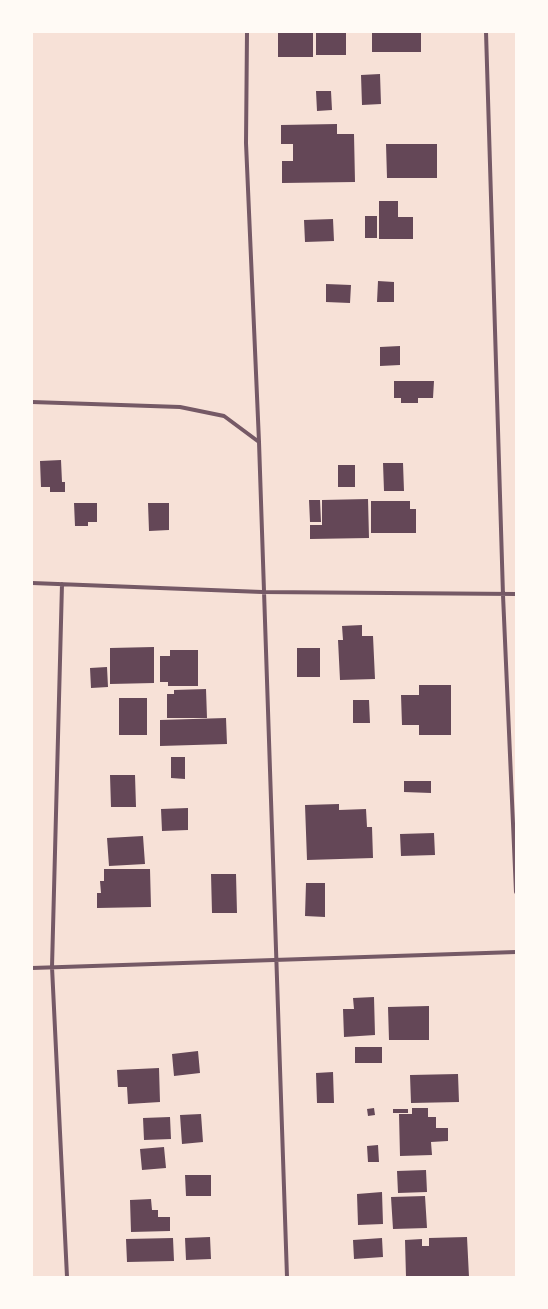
<!DOCTYPE html>
<style>
body{margin:0}
#map{position:relative;width:548px;height:1309px;overflow:hidden;background:#f7e1d7;font-family:"Fira Sans Condensed",sans-serif}
canvas{display:block}
.frame{position:absolute;inset:0;border:33px solid #fffaf5;pointer-events:none}
</style>
<div id="map">
<canvas width="548" height="1309"></canvas>
<div class="frame"></div>
</div>
<script>
const c = document.querySelector('canvas').getContext('2d');
c.lineJoin = 'round';
function paint(path, color) {
  c.fillStyle = color;
  c.fill(path, 'evenodd');
}
function stroke(path, color, width, dash) {
  c.strokeStyle = color;
  c.lineWidth = width;
  c.lineCap = dash ? 'butt' : 'round';
  c.setLineDash(dash || []);
  c.stroke(path);
}
paint(new Path2D(`
 M278,32H313V57H278Z
 M316,32H346V55H316Z
 M372,32H421V52H372Z
 M380,74L381,104L362,105L361,75Z
 M316,91H331L332,110L317,111Z
 M337,124V134H354L355,182L282,183V161H293V144H281V125Z
 M386,144H437V178H387Z
 M379,201H398V217H413V239H379Z
 M365,216H377V238H365Z
 M333,219L334,241L305,242L304,220Z
 M378,281L394,282V302H377Z
 M326,284L351,285L350,303L326,302Z
 M400,346V365L380,366V347Z
 M394,381H434L433,398H418V403H401V398H394Z
 M61,460L62,482H65V492H50V487H41L40,461Z
 M383,463H403L404,491H384Z
 M338,465H355V487H338Z
 M368,499L369,538L310,539V525H322V500Z
 M309,500H320L321,522H310Z
 M371,501H410V509H416V533H371Z
 M74,503H97V522H88V526H75Z
 M148,503H169V530L149,531Z
 M362,625V636H373L375,679L340,680L338,640H343L342,626Z
 M154,647V683L110,684V648Z
 M297,648H320V677H297Z
 M170,650H198V686H168V682H160V656H170Z
 M107,667L108,687L91,688L90,668Z
 M419,685H451V735H419V725H402L401,695H419Z
 M206,689L207,718H167V694H174V690Z
 M119,698H147V735H119Z
 M353,700H369L370,723H353Z
 M226,718L227,744L160,746V720Z
 M171,757H185V779L171,778Z
 M110,775H135L136,807H111Z
 M404,781H431V793L404,792Z
 M339,804V810L366,809L367,827H372L373,858L307,860L305,805Z
 M188,808V830L162,831L161,809Z
 M434,833L435,855L401,856L400,834Z
 M143,836L145,864L109,866L107,838Z
 M104,869H150L151,907L97,908V893H101L100,881H104Z
 M211,874H236L237,913H212Z
 M306,883H325V917L305,916Z
 M374,997L375,1035L344,1037L343,1009H354L353,998Z
 M429,1006V1040H389L388,1007Z
 M355,1047H382V1063H355Z
 M198,1051L200,1073L174,1076L172,1054Z
 M159,1068L160,1102L128,1104L127,1087H118L117,1070Z
 M333,1072L334,1103H317L316,1073Z
 M458,1074L459,1102L411,1103L410,1075Z
 M374,1108L375,1115L368,1116L367,1109Z
 M412,1108H428V1117H436V1128H448V1141L431,1142L432,1155L400,1156L399,1114H412Z
 M393,1109H408V1113H393Z
 M201,1114L203,1142L182,1144L180,1115Z
 M170,1117L171,1139L144,1140L143,1118Z
 M378,1145L379,1162H368L367,1146Z
 M164,1147L166,1168L142,1170L140,1149Z
 M426,1170L427,1192L398,1193L397,1171Z
 M185,1175H211V1196H186Z
 M382,1192L383,1224L358,1225L357,1194Z
 M425,1196L427,1228L393,1229L391,1197Z
 M151,1199L152,1210H158V1217H170V1231L131,1232L130,1200Z
 M210,1237L211,1259L186,1260L185,1238Z
 M467,1237L469,1277H406L405,1240L422,1239V1246H429V1238Z
 M173,1238L174,1261L127,1262L126,1239Z
 M382,1238L383,1257L354,1259L353,1240Z`), '#644757');
stroke(new Path2D(`
 M247,32L246,143L259,442L287,1277
 M486,32L503,595L516,892
 M32,402L180,407L224,416L259,442
 M32,583L262,592L516,594
 M62,584L52,967L67,1277
 M32,968L516,952`), '#755966', 4);
</script>
